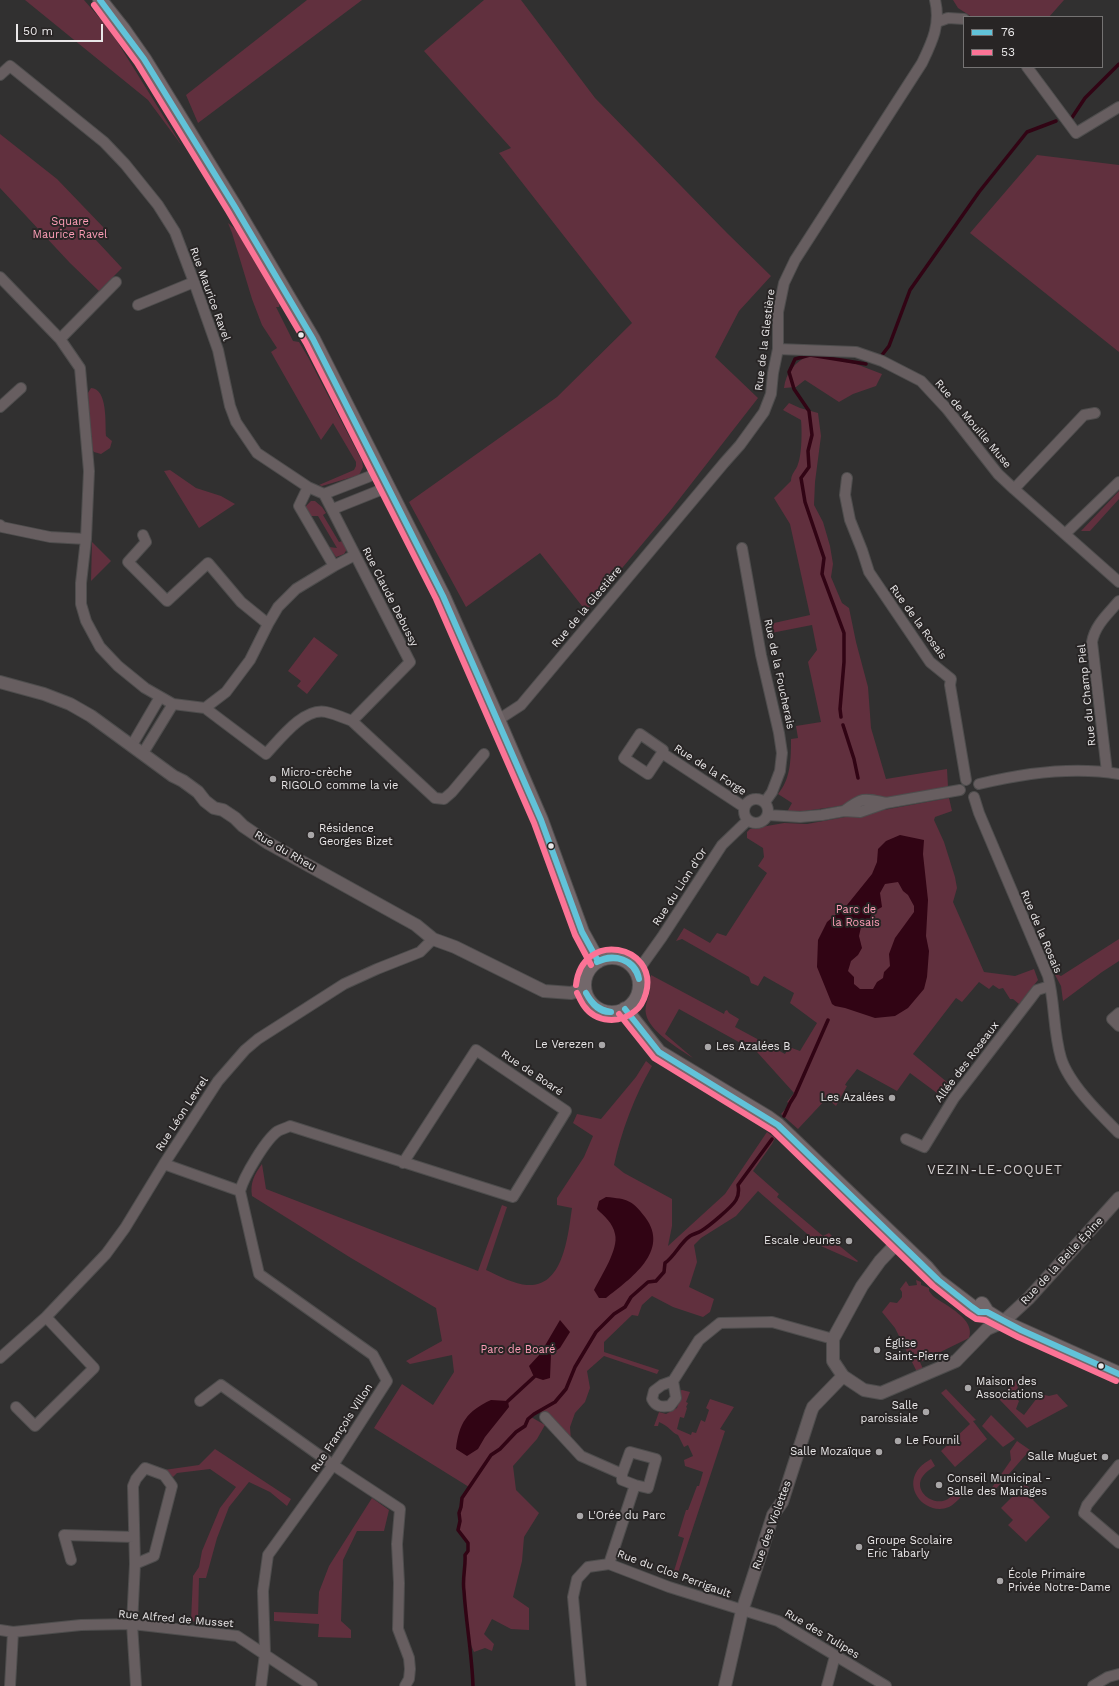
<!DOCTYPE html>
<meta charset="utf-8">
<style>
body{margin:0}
#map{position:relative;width:1119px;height:1686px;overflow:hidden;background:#313030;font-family:"Work Sans",sans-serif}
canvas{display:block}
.legend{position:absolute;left:963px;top:16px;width:140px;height:52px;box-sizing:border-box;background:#282525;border:1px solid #757373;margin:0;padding:5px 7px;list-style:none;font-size:12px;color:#e9e7e8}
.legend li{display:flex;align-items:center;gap:8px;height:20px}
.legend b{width:20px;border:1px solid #757373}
.scale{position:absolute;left:16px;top:24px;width:87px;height:18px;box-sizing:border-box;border:2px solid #e9e7e8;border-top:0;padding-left:5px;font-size:12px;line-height:14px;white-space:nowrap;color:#e9e7e8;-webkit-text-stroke:3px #282525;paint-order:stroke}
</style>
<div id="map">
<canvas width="1119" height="1686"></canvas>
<ul class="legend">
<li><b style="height:5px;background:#61c3d9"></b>76</li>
<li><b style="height:5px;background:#fc7396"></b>53</li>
</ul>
<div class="scale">50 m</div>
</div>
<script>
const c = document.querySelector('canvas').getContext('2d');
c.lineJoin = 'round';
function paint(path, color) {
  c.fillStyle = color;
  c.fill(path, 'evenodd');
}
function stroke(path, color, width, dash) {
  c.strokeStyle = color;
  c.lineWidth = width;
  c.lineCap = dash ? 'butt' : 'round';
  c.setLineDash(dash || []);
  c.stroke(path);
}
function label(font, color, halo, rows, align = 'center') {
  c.font = font + ' "Work Sans",sans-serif';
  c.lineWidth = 4;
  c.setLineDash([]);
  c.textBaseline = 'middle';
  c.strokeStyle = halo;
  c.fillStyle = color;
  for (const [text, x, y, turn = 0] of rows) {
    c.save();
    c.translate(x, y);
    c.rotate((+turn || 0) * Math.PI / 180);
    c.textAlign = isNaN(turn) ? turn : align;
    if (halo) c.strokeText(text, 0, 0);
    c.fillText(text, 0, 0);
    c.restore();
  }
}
paint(new Path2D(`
 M25,0H84L110,30L182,146L148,100Z
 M307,0H362L198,123L186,95Z
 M484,0H521L595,98L727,233L771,276L739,311L715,357L758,398L670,511L586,611L540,553L466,607L409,502L557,397L632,323L499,153L511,148L424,51Z
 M953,0H1064L1049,17H972L958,8Z
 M0,134L57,179L105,229L95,239L122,268L99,291L70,263L0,188Z
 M1037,155L1119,165V352L970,233Z
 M228,223L239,232L280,303L279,307H276L293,341L299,342L308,357L362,461L363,467L359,475L322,486L319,485L354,470L356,466V462L333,423L321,440L271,352L277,348L262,325L252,299L232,233Z
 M810,355L856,364L882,374L876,386L853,394L839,402L805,380L796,387L784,388C786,372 795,362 810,355Z
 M91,388C108,389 105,423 106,436L112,441L110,448L101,454L94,452L91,448L88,393Z
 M789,403L800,408L818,413L821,436L815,482L814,505L823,522L830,546L833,564L831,577L842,603L849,608L856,642L868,687L871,728L886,779L947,769L948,787L833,807L797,812H787L792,803L778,794C791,779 791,758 791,739L798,738L796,726L821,722L808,662L817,650L812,625L766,634L765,625L810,615L790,524L774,498L791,481C791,473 796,471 798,464C802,454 802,430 801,420L783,410Z
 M170,470L196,488L221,496L235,504L199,528L164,471Z
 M1119,491V499L1090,531H1081Z
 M311,501H315L322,507L326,513L323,515L339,542L343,541L347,549L344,554L336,557L329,547L337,548L318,516H309L305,507Z
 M92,542L111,561L91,581Z
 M314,637L338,655L307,694L297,686L301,681L288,671Z
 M949,798L952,811L935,817L934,820L944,842L955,877L957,888L953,902L984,972L1015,976L1034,969L1038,980L1019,1004L1013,999H1010L1003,988L999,989L993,985L989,989L979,982L962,1002L956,998L913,1054L953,1087L945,1099L910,1073L897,1091L857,1069C853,1075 849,1078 845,1085L847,1086L836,1106L827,1098L798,1129L781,1114L790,1104L787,1102L794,1093L748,1042L746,1046L679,1009L665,1034L693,1058C679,1049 649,1031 646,1014C644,1006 649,998 650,990C651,985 650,980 651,975L724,1014L725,1011L727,1010L729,1013L739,1019L735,1027L785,1054L789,1047L800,1051L817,1023L790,1003L794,993L764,976L758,986L751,983L749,977L682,939L676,941L684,928L710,943L717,933L726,936L767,873L758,866L764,857L763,848L747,838V832L750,829L784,823L807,824Z
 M1119,939V961L1102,972L1063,1001L1061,986L1054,973L1061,976Z
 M646,1061L652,1066C635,1095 621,1132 614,1165L624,1173L672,1199V1226L668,1246L725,1194L767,1132L775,1138L772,1144L753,1171L779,1194L777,1197L823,1236L829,1233L832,1236L831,1239L858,1261L857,1262L821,1246L758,1191L736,1216L701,1238L694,1245L697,1262L689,1287L714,1299L710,1312L703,1317L673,1307L652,1296L642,1305L638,1316L632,1315L604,1342V1352L659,1370L657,1374L604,1356L587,1371L590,1388L585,1402L575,1413L570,1427L571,1440L545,1412L536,1413L531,1417L545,1425L537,1439L513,1466L516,1490L539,1513L524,1537L522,1561L513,1597L529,1608V1630L511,1629L492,1619L484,1634L494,1644L492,1651L485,1648L474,1652C466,1635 468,1625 466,1608C466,1602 463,1596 463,1589C463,1578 466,1566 465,1555L468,1551V1543L458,1530L460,1521L459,1513L461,1507L462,1498L469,1487L374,1428L402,1384L433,1405L454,1372L452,1355L410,1364L406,1361L442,1341L436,1308L351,1258L252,1196C250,1183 254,1175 262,1164L266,1189L478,1271L502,1205L507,1207L486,1270C497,1275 516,1285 527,1285C564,1288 568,1234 572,1208L557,1205V1198L584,1157L593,1136L573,1123L577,1114L601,1119L636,1077Z
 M916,1280L921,1282V1285L929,1288V1291L933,1296C946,1306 976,1319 969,1338L920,1362L923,1369L917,1372L895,1328L882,1312L890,1302L897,1303L902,1297V1292L900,1289L906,1281L909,1286L917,1285Z
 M1016,1381L1018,1388L1013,1395L1019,1401L1016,1409L1024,1415L1040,1394L1049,1396L1057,1394L1068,1406L1027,1428L999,1399Z
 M946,1389L976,1420L973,1421L987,1439L955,1467L941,1451L970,1424L941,1393Z
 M682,1390L690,1392L686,1402L688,1403L686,1407L687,1408L684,1418L680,1417L677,1429L691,1435L692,1432L696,1433L701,1420L705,1422L709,1410L706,1408L710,1399L734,1407L720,1429L725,1431L678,1573L674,1571L684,1538L678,1536L686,1510H688L697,1486H699L703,1472L685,1466L684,1460L693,1456L688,1445L684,1447L678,1435C672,1433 669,1426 659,1422L658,1426H654L659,1412L666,1414L677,1408L680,1397L679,1391Z
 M991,1415L1015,1439L1003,1447L982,1426Z
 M1017,1441L1030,1450L994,1491L991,1489L1011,1460L1010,1451Z
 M215,1449L291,1499L287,1506L270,1492L249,1482L229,1507L217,1538L206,1578H199L198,1622L191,1621L193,1576L199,1567L202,1551L220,1508L236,1487L210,1469L177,1473L173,1477L164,1470L199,1465Z
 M931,1459L935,1466C929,1470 921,1475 920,1483C919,1496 936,1506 948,1499C951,1497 954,1494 957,1491L961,1497C957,1501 953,1505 949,1507C927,1516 904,1491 917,1471C920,1466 926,1462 931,1459Z
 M1025,1484L1037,1495L1033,1500L1050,1517L1026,1542L1008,1525L1013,1520L1001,1508Z
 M372,1498L389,1510L384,1531H357L343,1560L341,1621L351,1630V1638L318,1637L319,1624L274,1621V1612L318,1614L319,1592L329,1566Z`), '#61303e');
paint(new Path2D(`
 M900,835L924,840L923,854L928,900L926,936L929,951L927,977L924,989L908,1008L895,1016L875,1018L845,1008L835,1006L832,1004L817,967L818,940L827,922L847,905L872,874L877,862L878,849L886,841ZM898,882L903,891L908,895L914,906V912L895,938L889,954L890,966L884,972L883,978L877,982L873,989H860L854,984V977L848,971L851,961L858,955L862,948L859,936L861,927L869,920L873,912L882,907L880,893L885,884Z
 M606,1197C628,1199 632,1200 645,1217C671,1251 630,1279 606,1298H599L594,1290C601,1276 619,1249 615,1234C613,1223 604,1216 597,1209L599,1201Z
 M560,1320L570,1332L560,1348L551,1354L550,1378L543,1380L534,1377L529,1366L540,1354Z
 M491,1400L508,1401L509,1407L485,1437L478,1449L467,1456L456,1449C459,1423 467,1411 491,1400Z`), '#310414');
stroke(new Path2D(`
 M1071,119L1085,98L1119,64
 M882,355L889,346L910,290L979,192L1027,132L1056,121
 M841,717L840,709L844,662V633L822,574L824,558L805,502L801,478L809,467L808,451L812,435L809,411L794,389L789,372L795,359L810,355L866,364
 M843,725L854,759L858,778
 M784,1116L790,1103L795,1095L828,1020
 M508,1401L534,1377
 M473,1686C472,1654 466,1623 464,1591C462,1579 466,1566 465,1555L468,1551V1543L458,1530L460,1521L459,1513L461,1507L462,1498L491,1455L500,1449L516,1432L525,1426L528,1419L534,1414L555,1402L566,1389L575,1367L596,1332L614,1314L625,1307L631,1297L648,1282L656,1281L664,1272L665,1263C675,1256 680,1243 690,1236C693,1234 698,1233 701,1231C708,1227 732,1207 736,1200C739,1195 739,1190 738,1185L772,1139`), '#310414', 3.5);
const minor = new Path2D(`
 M937,22L948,18L964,19
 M1027,67L1076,133L1119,107
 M0,75L10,66L104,142L125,164L158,205L175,232L194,282L218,350L230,406L236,422L257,453L308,487L324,494L368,477L380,471
 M0,277L60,339L80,368L89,471L86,539L81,583V604L86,621L100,647L118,666L145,688L173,704L205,708L266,754C280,739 304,707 326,712C335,714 344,718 352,721L410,662L324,494
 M138,305L194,282
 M60,339L116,282
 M778,349L856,352L882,361L921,381L947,409L998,474L1014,489L1119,582
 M0,407L21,388
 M847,478L845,495L850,520L862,550L869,572L930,662L951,679L950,685L966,780
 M308,487L299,506L334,566
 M1014,489L1084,415L1095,413
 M333,509L388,487
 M0,525L2,527L50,537L86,539
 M1065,534L1119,482
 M143,535L146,542L128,562L167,601L208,563L241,602L268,624
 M742,548L761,655L779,733L782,753L780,771L772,792L765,802
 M205,708L226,692L250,660L268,624L278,607L296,589L334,566L355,555
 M498,720L521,705L724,463L740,445L764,412L771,394L773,373L778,349V312L784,283L795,260L922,63C932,42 941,24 935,0
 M352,721L435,798L444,799L452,792L484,754
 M132,745L160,697
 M143,753L173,704
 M662,753L648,774L624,758L640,734L663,750L662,753L744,807
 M1107,772L1092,642C1095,625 1108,614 1119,601
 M979,784C1024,773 1072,766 1119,774
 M974,797L979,813L1048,976C1055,1003 1053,1031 1061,1058C1069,1084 1100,1114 1119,1133
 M744 811a12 12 0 1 1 24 0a12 12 0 1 1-24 0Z
 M844,811C863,797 864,798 886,803
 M768,815L800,817L822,815L844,811L860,812L886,803L960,790
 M637,972L662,937L722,845L748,820
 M1119,1013L1112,1019L1119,1026
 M906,1139L924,1147L954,1098L1031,998L1037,990L1050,986
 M164,1164L240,1191C244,1176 266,1139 278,1131C282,1129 286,1128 290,1126L513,1197L566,1111L476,1050L403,1163
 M240,1191L259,1274L373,1355L387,1381L333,1465L268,1555L263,1591L265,1653L261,1686
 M0,1358L46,1317L106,1254L125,1228L164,1164L218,1081L245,1050L258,1039L344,984L377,969L420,952L433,939
 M673,1381L676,1398L670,1406C661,1407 656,1407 652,1399L654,1391L662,1385L673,1381L699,1340L720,1323L772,1322L833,1339
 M200,1401L221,1385L333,1465L400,1509L397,1544L399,1583L398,1629L409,1658L410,1669L409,1679L405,1686
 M16,1407L35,1426L94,1368L46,1317
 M545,1417L581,1456L622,1474
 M1119,1465L1087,1505L1084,1513L1119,1543
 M71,1560L64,1535L134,1537
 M135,1564L154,1556L172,1486L164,1475L145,1468L136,1479L133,1486L135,1564L132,1624L136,1686
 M609,1564L669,1587L778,1621L886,1686
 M609,1564L635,1485L648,1488L656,1459L630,1452L622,1474V1480L635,1485
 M0,1630L13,1632L81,1625L132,1624L237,1636L312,1686
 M10,1686L13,1632
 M581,1686L573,1597L577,1579L588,1567L609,1564
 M827,1686L835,1656
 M1093,1686L1108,1677L1119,1674`);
const tertiary = new Path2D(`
 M0,682L44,694L70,704L91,716L173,776L183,781L198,792L205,801L214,808L223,810L235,818L243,826L268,843L416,925L433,939L455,947L544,991L571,993L584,989
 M899,1241L880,1261L862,1286L833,1339V1361L843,1376L864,1390L881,1393L956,1361L987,1329L1003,1322L1029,1298L1119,1198
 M725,1686L742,1611L759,1559L773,1515L782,1502L811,1412L813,1407L843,1376`);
const secondary = new Path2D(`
 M100,0L123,29L144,59L235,207L313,339L443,596L498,720L541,820L582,932L598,961
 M584 985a28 28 0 1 1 56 0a28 28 0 1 1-56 0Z
 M625,1009L659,1052L767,1117L778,1125L926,1267L937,1280L979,1312H987
 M982,1304L987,1312L1003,1322L1119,1374`);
stroke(minor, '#4e4d4d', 12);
stroke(tertiary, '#4e4d4d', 14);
stroke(secondary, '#4e4d4d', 16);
stroke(minor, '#675e60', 10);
stroke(tertiary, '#675e60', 12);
stroke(secondary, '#73686b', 14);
stroke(new Path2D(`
 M100,0L144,59L235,207L313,339L443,596L541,820L582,932L598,961
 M597,962C613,952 636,960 639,979
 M597,962C616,954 633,959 639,979
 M586,993C592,1004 598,1009 611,1012
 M586,993C591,1003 598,1013 611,1012
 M625,1009L659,1052L778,1125L938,1280L972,1307L979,1312H987L1021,1330L1119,1374`), '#61c3d9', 6);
stroke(new Path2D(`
 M94,5L137,63L228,211L306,343L436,599L534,823L575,935L591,965
 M576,985C582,929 659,945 646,993C644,1000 641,1007 635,1011C620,1024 596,1023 584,1006C581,1002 579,997 577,993
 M619,1014L654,1058L773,1131L933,1286L967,1313L976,1319L985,1320L1018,1337L1116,1381`), '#fc7396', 6);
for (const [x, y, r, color] of [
 [301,335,3.5,"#e9e7e8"],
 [273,779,4,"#a9a7a8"],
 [311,835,4,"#a9a7a8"],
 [551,846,3.5,"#e9e7e8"],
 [602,1045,4,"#a9a7a8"],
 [708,1047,4,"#a9a7a8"],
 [892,1098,4,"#a9a7a8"],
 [849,1241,4,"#a9a7a8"],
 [877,1350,4,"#a9a7a8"],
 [1101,1366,3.5,"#e9e7e8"],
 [968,1388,4,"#a9a7a8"],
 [926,1412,4,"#a9a7a8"],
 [898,1441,4,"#a9a7a8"],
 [879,1452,4,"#a9a7a8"],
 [1105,1457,4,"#a9a7a8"],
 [939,1485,4,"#a9a7a8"],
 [580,1516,4,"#a9a7a8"],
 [859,1547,4,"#a9a7a8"],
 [1000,1581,4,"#a9a7a8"]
]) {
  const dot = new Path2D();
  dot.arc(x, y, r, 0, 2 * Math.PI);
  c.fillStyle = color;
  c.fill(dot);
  stroke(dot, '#282525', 1.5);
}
label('11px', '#fe9eb7', '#282525', [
 ["Square",70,222],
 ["Maurice Ravel",70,235],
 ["Parc de",856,910],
 ["la Rosais",856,923],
 ["Parc de Boaré",518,1350]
]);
label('11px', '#e9e7e8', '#282525', [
 ["Rue Maurice Ravel",210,294,70],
 ["Rue de la Glestière",765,340,-83],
 ["Rue de Mouille Muse",973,424,50],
 ["Rue Claude Debussy",390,597,63],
 ["Rue de la Glestière",587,607,-50],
 ["Rue de la Rosais",918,622,54],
 ["Rue de la Foucherais",779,674,78],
 ["Rue du Champ Piel",1087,695,-96],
 ["Rue de la Forge",710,770,33],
 ["Rue du Rheu",285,851,30],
 ["Rue du Lion d'Or",680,887,-57],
 ["Rue de la Rosais",1041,932,67],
 ["Allée des Roseaux",967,1062,-53],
 ["Rue de Boaré",532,1073,34],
 ["Rue Léon Levrel",182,1114,-57],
 ["Rue de la Belle Épine",1062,1261,-47],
 ["Rue François Villon",342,1428,-57],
 ["Rue des Violettes",772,1525,-70],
 ["Rue du Clos Perrigault",674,1574,20],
 ["Rue Alfred de Musset",176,1619,5],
 ["Rue des Tulipes",822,1634,31]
]);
label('11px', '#e9e7e8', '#282525', [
 ["Micro-crèche",281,773],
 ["RIGOLO comme la vie",281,786],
 ["Résidence",319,829],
 ["Georges Bizet",319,842],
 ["Le Verezen",594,1045,"right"],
 ["Les Azalées B",716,1047],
 ["Les Azalées",884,1098,"right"],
 ["Escale Jeunes",841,1241,"right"],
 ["Église",885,1344],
 ["Saint-Pierre",885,1357],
 ["Maison des",976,1382],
 ["Associations",976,1395],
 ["Salle",918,1406,"right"],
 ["paroissiale",918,1419,"right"],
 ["Le Fournil",906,1441],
 ["Salle Mozaïque",871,1452,"right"],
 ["Salle Muguet",1097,1457,"right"],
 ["Conseil Municipal -",947,1479],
 ["Salle des Mariages",947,1492],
 ["L'Orée du Parc",588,1516],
 ["Groupe Scolaire",867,1541],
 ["Eric Tabarly",867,1554],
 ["École Primaire",1008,1575],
 ["Privée Notre-Dame",1008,1588]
], 'left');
c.letterSpacing = '1px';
label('13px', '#d2cecf', '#282525', [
 ["VEZIN-LE-COQUET",995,1170]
]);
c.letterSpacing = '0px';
</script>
